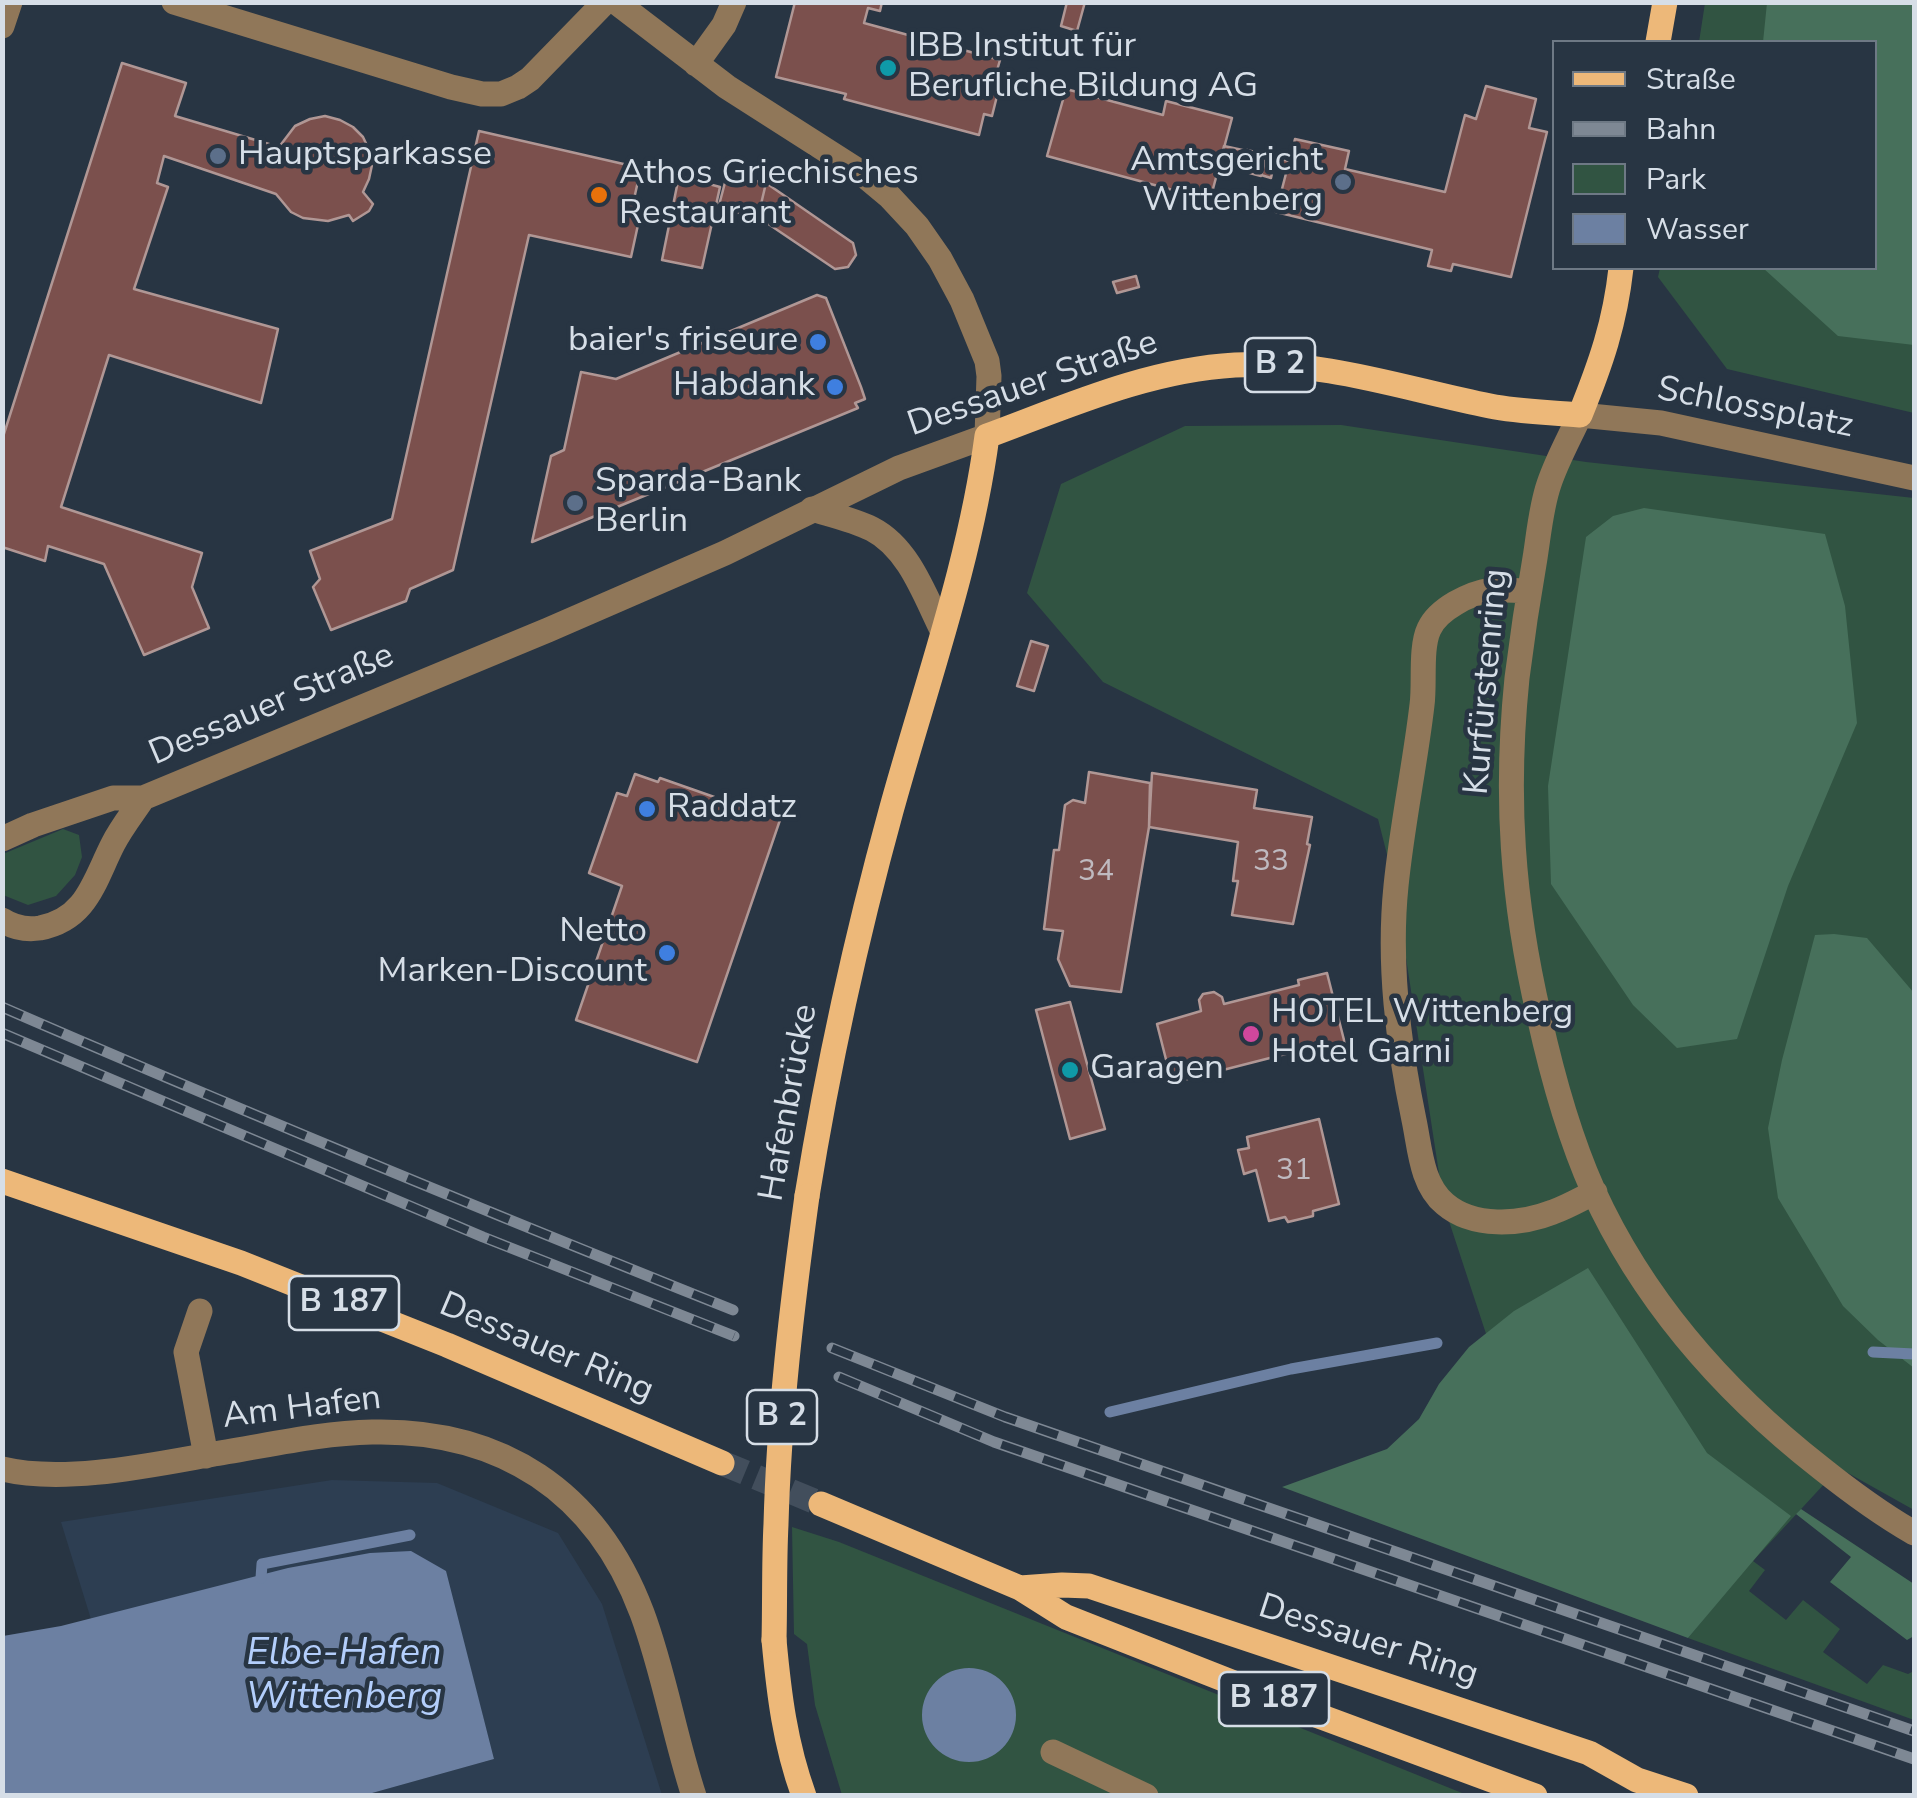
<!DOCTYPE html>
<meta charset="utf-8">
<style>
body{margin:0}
#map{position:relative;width:1917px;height:1798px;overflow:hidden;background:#283543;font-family:"Nunito Sans",sans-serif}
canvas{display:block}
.frame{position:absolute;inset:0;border:5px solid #d6dee7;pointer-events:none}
.legend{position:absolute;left:1552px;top:40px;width:325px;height:230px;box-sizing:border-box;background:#283543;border:2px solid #6e7985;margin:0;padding:12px 18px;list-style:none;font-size:30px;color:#d6dee7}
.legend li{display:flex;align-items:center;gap:20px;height:50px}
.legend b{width:50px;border:2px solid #6e7985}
</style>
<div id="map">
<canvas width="1917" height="1798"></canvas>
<div class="frame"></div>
<ul class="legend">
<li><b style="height:12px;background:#edb879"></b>Straße</li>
<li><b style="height:12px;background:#7e8894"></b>Bahn</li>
<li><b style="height:28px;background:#315442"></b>Park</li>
<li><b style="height:28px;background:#6c80a2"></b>Wasser</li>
</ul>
</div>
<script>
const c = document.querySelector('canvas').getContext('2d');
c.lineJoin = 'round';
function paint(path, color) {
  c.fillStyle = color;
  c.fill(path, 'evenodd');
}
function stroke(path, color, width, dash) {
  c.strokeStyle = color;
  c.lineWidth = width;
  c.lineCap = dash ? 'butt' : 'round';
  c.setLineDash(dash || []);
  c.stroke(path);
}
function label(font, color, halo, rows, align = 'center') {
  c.font = font + ' "Nunito Sans",sans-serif';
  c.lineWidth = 9;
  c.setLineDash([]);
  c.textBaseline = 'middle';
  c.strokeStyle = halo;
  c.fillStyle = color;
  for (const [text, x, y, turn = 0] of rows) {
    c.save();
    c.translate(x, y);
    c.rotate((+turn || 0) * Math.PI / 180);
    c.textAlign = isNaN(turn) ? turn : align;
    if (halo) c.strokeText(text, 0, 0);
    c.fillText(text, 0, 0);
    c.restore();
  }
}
paint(new Path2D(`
 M332,1480L437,1483L558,1533L602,1604L662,1795H365L494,1759L445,1571L94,1629L61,1522Z`), '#2d3e52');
paint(new Path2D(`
 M1705,3H1914V413L1727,369L1658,277L1660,268H1874V42H1699Z
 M1341,425L1586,462L1914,498V1510L1839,1468L1753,1561L1765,1570L1749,1591L1786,1620L1803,1600L1840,1629L1823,1652L1867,1684L1883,1665L1908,1674L1914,1671V1720L1688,1638L1738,1577L1542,1504L1444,1206L1395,886L1378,819L1103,682L1027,593L1061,484L1185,426Z
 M63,829L79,835L82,857L75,875L56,896L28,905L3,895V854Z
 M792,1527L839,1542L1467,1795H842L815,1705L807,1644L794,1634Z`), '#315442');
paint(new Path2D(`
 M1767,3H1914V345L1838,336L1763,268H1874V42H1763Z
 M1644,508L1825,534L1845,606L1857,723L1788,886L1737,1039L1677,1048L1633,1005L1551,884L1548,786L1586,537L1613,516Z
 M1834,934L1867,938L1914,993V1368L1878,1340L1843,1306L1778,1198L1768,1128L1782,1060L1815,935Z
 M1588,1268L1707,1453L1791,1516L1688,1638L1282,1487L1387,1449L1419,1419L1439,1384L1469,1347L1514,1311Z
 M1801,1509L1914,1584V1636L1907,1640L1830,1582L1851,1557L1796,1514Z`), '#47705b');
paint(new Path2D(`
 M411,1551L446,1571L494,1759L365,1795H3V1636L61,1626L288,1568L370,1553Z
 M922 1715a47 47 0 1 1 94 0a47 47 0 1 1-94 0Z`), '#6c80a2');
stroke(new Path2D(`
 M1873,1352L1914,1354
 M1110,1412L1291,1369L1437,1343
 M261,1578L262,1564L410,1535`), '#6c80a2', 11);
const building = new Path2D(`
 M795,2H882L880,11L868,8L864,23L1000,60L994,81L1000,84L992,116L984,114L979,135L844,99L846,94L776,77Z
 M1067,2H1085L1077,31L1061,26Z
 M122,63L186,83L175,116L279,147L295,126L310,119L325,116L340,120L353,127L363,137L370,152L372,165L369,179L363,192L373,204L369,211L353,221L349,215L328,221L303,218L291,212L276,194L164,156L157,183L168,187L134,289L278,329L261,403L109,355L61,507L202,553L192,587L209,628L144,655L104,564L48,546L45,561L2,547V440Z
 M1486,86L1536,99L1529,128L1547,132L1511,277L1453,264L1451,271L1428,266L1432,250L1276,212L1295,139L1349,151L1345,169L1445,192L1465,115L1476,119Z
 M1066,89L1163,115L1166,101L1232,118L1210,200L1047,156Z
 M479,131L641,168L634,199L641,211L631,257L529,235L453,570L410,589L406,601L331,630L313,587L320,579L310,551L392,519Z
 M1224,146L1247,151L1242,171L1233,168L1236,158L1222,154Z
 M1247,150L1267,155L1261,176L1242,171Z
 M1266,156L1289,161L1287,172L1273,169L1271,178L1261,175Z
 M727,175L766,183L758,217L718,209Z
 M679,176L720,187L702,268L662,260Z
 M766,183L853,243L856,255L848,267L835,269L758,217Z
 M1136,276L1139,287L1117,293L1113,282Z
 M817,295L826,298L861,387L865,399L855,403L858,408L532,542L551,456L564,450L581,372L616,379Z
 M1031,641L1048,646L1034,691L1017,686Z
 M1089,772L1150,783L1149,827L1121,992L1070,986L1058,959L1063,931L1044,929L1054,850H1059L1065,805L1073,800L1085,803Z
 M1152,773L1257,790L1254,808L1312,817L1307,844L1310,845L1293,924L1232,915L1238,881H1233L1238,842L1149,827Z
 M635,774L658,782L660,778L780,820L697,1062L576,1020L622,886L589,873L617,793L627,796Z
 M1327,973L1345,1044L1316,1052L1313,1047L1172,1083L1157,1024L1201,1011L1199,1000L1203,994L1214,992L1222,997L1224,1004L1299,985L1298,980Z
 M1070,1002L1105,1129L1070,1139L1036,1010Z
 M1319,1119L1339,1204L1313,1211V1216L1288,1222L1285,1217L1269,1221L1256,1170L1244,1174L1238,1150L1249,1148L1247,1137Z`);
paint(building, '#7b504d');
stroke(building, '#b09795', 2.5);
stroke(new Path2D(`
 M722,1463L821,1504`), '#424e5c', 25, [25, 12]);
stroke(new Path2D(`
 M174,2L451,87L482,94H501L518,87L530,79L605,2
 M2,26L10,2
 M696,64L724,25L734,2
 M1914,478L1661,423L1580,415C1570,437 1557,460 1549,484C1541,507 1539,533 1535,558C1528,598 1522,638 1517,678C1505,796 1512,900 1539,1016C1552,1075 1568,1134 1593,1190C1644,1302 1725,1393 1821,1468C1851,1492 1881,1514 1914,1533
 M812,509C832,515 854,520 872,529C909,548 925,596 942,630
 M1529,591C1517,591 1503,589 1491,590C1470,593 1438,609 1429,629C1420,648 1425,684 1422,705C1415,765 1402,825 1396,886C1388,964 1398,1043 1414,1120C1420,1148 1421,1184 1445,1204C1473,1228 1520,1225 1553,1212C1567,1207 1581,1199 1595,1192
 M143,798L548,630L725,553L899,468L987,436L989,376L987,361L962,300L940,259L917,226L890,197L860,172L727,87L616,2
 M2,839L33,825L113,798H143C133,813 121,828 113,844C94,881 87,919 40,928C26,930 14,928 2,920
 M200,1311L186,1352L206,1456
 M2,1469C64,1484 152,1465 214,1454C266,1446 319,1433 372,1432C501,1429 596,1491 642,1613C664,1672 674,1735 694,1796
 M1053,1752L1146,1796`), '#907759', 25);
stroke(new Path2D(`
 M1658,42L1665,2
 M2,1181L241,1263L447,1345L722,1463
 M807,1196C828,1066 856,938 891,811C925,687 970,564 987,436C1068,406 1148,370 1235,365C1323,360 1405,389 1490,406C1519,412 1550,412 1580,415C1601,363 1615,323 1621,268
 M821,1504L1020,1588L1066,1617L1292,1706L1535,1796
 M1020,1588L1062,1585L1089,1586L1589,1753L1637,1780L1686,1796
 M774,1640C779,1694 785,1744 804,1796`), '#edb879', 25);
const rail = new Path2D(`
 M2,1007C244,1112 488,1212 733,1310
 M2,1033L483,1237L734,1336
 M832,1348L1005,1417L1914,1731
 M839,1377L994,1442L1914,1759`);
stroke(rail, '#7e8894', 11);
stroke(rail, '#283543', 8, [22]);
stroke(new Path2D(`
 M774,1640C775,1601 774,1563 776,1524C779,1415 792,1305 807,1196`), '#edb879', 25);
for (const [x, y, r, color] of [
 [888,68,10,"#0f9aa8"],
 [218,156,10,"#5c6f8a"],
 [1343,182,10,"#5c6f8a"],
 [599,195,10,"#e8710a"],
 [818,342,10,"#3f7fe0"],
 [835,387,10,"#3f7fe0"],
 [575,503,10,"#5c6f8a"],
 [647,809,10,"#3f7fe0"],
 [667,953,10,"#3f7fe0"],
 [1251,1034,10,"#d1479c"],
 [1070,1070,10,"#0f9aa8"]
]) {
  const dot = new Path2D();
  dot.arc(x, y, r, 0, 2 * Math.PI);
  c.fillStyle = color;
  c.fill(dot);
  stroke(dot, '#283543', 4);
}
label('30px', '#bfbac0', null, [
 ["33",1271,863],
 ["34",1096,873],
 ["31",1294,1172]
]);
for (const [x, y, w] of [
 [1280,365,70],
 [344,1303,110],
 [782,1417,70],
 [1274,1699,110]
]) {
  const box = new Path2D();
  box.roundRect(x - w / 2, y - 27, w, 54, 8);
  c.fillStyle = '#283543';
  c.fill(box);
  stroke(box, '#d6dee7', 2.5);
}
label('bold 32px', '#d6dee7', null, [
 ["B 2",1280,365],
 ["B 187",344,1303],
 ["B 2",782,1417],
 ["B 187",1274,1699]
]);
label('35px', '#d6dee7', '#283543', [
 ["IBB Institut für",908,48],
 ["Berufliche Bildung AG",908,88],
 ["Hauptsparkasse",238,156],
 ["Amtsgericht",1323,162,"right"],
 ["Wittenberg",1323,202,"right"],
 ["Athos Griechisches",619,175],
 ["Restaurant",619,215],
 ["baier's friseure",798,342,"right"],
 ["Habdank",815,387,"right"],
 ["Sparda-Bank",595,483],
 ["Berlin",595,523],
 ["Raddatz",667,809],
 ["Netto",647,933,"right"],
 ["Marken-Discount",647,973,"right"],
 ["HOTEL Wittenberg",1271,1014],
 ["Hotel Garni",1271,1054],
 ["Garagen",1090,1070]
], 'left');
label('35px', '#d6dee7', '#283543', [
 ["Dessauer Straße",1033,385,-19],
 ["Schlossplatz",1755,409,11],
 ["Kurfürstenring",1488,682,-85],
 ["Dessauer Straße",272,706,-23],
 ["Hafenbrücke",790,1103,-80],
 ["Dessauer Ring",546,1349,23],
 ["Am Hafen",302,1409,-7],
 ["Dessauer Ring",1368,1642,18]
]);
label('italic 38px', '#b3cefb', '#283543', [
 ["Elbe-Hafen",344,1655],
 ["Wittenberg",344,1699]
]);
</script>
